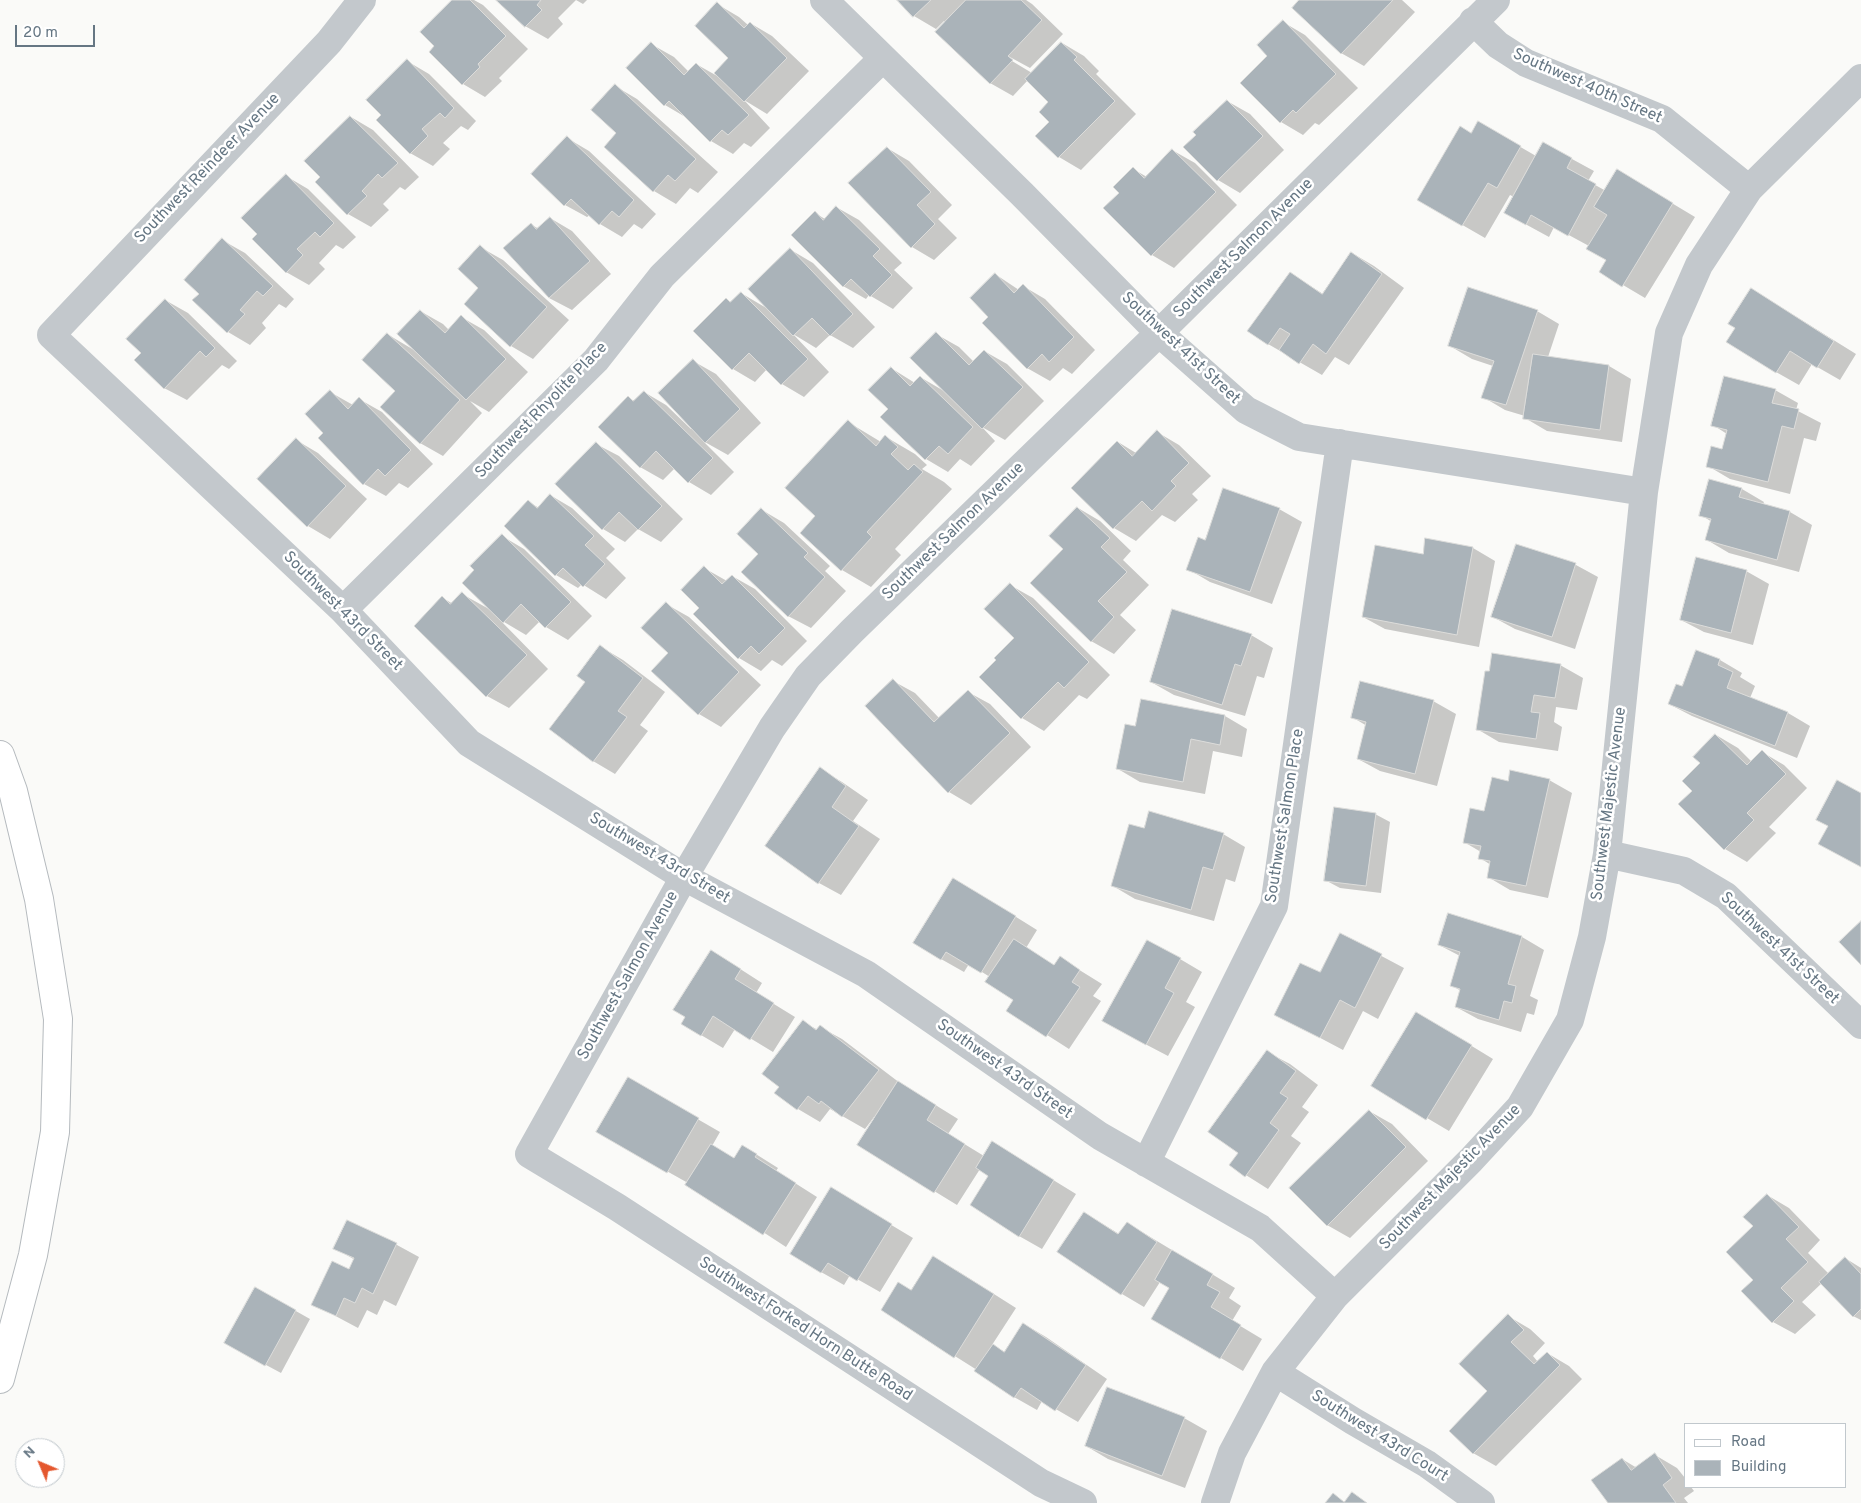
<!DOCTYPE html>
<style>
body{margin:0}
#map{position:relative;width:1861px;height:1503px;overflow:hidden;background:#fafaf8;font-family:Overpass,sans-serif}
canvas{display:block}
.legend{position:absolute;left:1684px;top:1423px;width:162px;height:65px;box-sizing:border-box;background:#fff;border:1px solid #c1c8cd;margin:0;padding:6px 9px;list-style:none;font-size:15px;color:#657683}
.legend li{display:flex;align-items:center;gap:10px;height:25px}
.legend b{width:25px;border:1px solid #c1c8cd}
.north{position:absolute;left:15px;top:1438px;width:50px;height:50px;box-sizing:border-box;background:#fff;border:1px solid #c1c8cd;border-radius:50%;rotate:315deg;font-size:14px;font-weight:700;line-height:20px;text-align:center;color:#657683}
.north::after{content:'';display:block;margin:auto;width:18px;height:22px;background:#e4572e;clip-path:polygon(50% 0,100% 100%,50% 72%,0 100%)}
.scale{position:absolute;left:15px;top:25px;width:80px;height:22px;box-sizing:border-box;border:2px solid #657683;border-top:0;padding-left:6px;font-size:15px;line-height:18px;white-space:nowrap;color:#657683;-webkit-text-stroke:4px #fff;paint-order:stroke}
</style>
<div id="map">
<canvas width="1861" height="1503"></canvas>
<ul class="legend">
<li><b style="height:6px;background:#fff"></b>Road</li>
<li><b style="height:14px;background:#aab3b9"></b>Building</li>
</ul>
<div class="north">N</div>
<div class="scale">20 m</div>
</div>
<script>
const c = document.querySelector('canvas').getContext('2d');
c.lineJoin = 'round';
function paint(path, color) {
  c.fillStyle = color;
  c.fill(path, 'evenodd');
}
function stroke(path, color, width, dash) {
  c.strokeStyle = color;
  c.lineWidth = width;
  c.lineCap = dash ? 'butt' : 'round';
  c.setLineDash(dash || []);
  c.stroke(path);
}
function label(font, color, halo, rows, align = 'center') {
  c.font = font + ' Overpass,sans-serif';
  c.lineWidth = 5;
  c.setLineDash([]);
  c.textBaseline = 'middle';
  c.strokeStyle = halo;
  c.fillStyle = color;
  for (const [text, x, y, turn = 0] of rows) {
    c.save();
    c.translate(x, y);
    c.rotate((+turn || 0) * Math.PI / 180);
    c.textAlign = isNaN(turn) ? turn : align;
    if (halo) c.strokeText(text, 0, 0);
    c.fillText(text, 0, 0);
    c.restore();
  }
}
paint(new Path2D(`
 M453,0H474L483,5L528,49L499,78L502,81L485,97L463,84L431,52L436,46Z
 M498,0H587L583,4L576,0L558,18L563,24L548,39L525,26Z
 M899,0H1026L1032,4L1063,34L1030,68L1008,56L1007,58L1032,73L1062,43L1084,56L1099,71L1096,74L1136,114L1081,170L1059,157L1051,122L1050,102L1028,80L1013,96L990,83L944,21L936,29L914,16Z
 M1301,0H1402L1415,12L1364,66L1341,53Z
 M717,4L739,17L748,25L750,23L772,36L809,71L767,114L744,100L770,128L751,147L744,143L733,154L711,141L687,118L665,105L651,44L674,57L689,72L696,64L719,77L729,58Z
 M1283,22L1305,35L1358,88L1319,125L1315,123L1303,135L1281,122L1269,56Z
 M407,61L429,74L476,121L468,130L461,126L443,143L450,149L433,166L410,153L382,115Z
 M615,86L637,99L718,172L698,193L690,188L676,204L654,191L618,133Z
 M1227,101L1250,114L1284,150L1240,193L1218,180L1197,135Z
 M351,117L373,130L419,177L405,190L400,187L383,204L389,210L371,227L348,214L316,182L322,177Z
 M1479,123L1536,156L1572,159L1594,171L1588,181L1606,191L1640,184L1695,217L1645,298L1601,272L1608,260L1589,246L1554,227L1549,237L1505,213L1514,197L1510,195L1485,238L1419,200L1472,134Z
 M567,138L589,151L656,214L642,229L634,224L622,237L600,224L590,215L587,217L565,205Z
 M887,148L909,161L952,205L938,219L957,238L934,260L912,247Z
 M1172,150L1195,163L1237,205L1174,268L1152,255L1105,208L1121,193L1133,169L1147,177Z
 M286,176L308,189L356,237L343,249L336,245L319,263L325,269L309,285L286,272L259,234Z
 M836,207L859,220L902,263L894,270L913,288L893,309L869,295L866,299L843,286L815,213L825,219Z
 M550,218L572,231L611,274L572,310L549,298L532,225L539,229Z
 M222,240L245,253L294,299L286,308L279,304L262,323L266,328L250,345L228,332L194,300L200,294Z
 M480,247L503,260L569,320L533,359L511,346L480,288Z
 M791,250L813,263L875,327L853,348L830,335L816,348L793,334L829,372L804,397L782,384L767,369L755,382L733,369L726,299L732,303L741,293L768,309Z
 M1352,253L1374,266L1404,288L1349,365L1335,357L1322,375L1268,344L1290,273L1323,294Z
 M995,274L1019,290L1023,286L1045,299L1095,350L1072,374L1063,368L1050,381L1027,368L990,317Z
 M165,300L188,313L237,361L229,369L222,365L187,400L164,388L142,353Z
 M1774,303L1856,354L1840,380L1812,364L1799,385L1776,372Z
 M420,311L443,324L449,330L461,317L484,330L528,372L489,412L470,401L482,413L443,456L420,443L397,391L387,334L414,350Z
 M1537,311L1559,324L1548,357L1609,366L1631,379L1622,442L1547,431L1525,418V416L1505,410L1483,397L1493,366L1472,359L1450,346Z
 M936,334L959,347L974,362L984,351L1007,364L1044,401L1005,440L982,427L995,441L971,466L960,459L948,472L926,459L882,417L889,409L891,368L915,383L920,377L944,391Z
 M693,361L716,374L761,423L728,455L703,441L734,472L711,495L689,482L675,468L663,480L640,467L628,398L635,401L644,392L666,405L691,429L693,428Z
 M1775,390L1798,403L1796,410L1821,423L1816,441L1804,438L1790,494L1730,479L1708,466L1723,451L1727,434L1713,425Z
 M330,392L353,405L359,399L382,412L433,464L408,488L399,483L386,496L364,484L325,433Z
 M848,422L881,442L886,437L915,454L927,465L922,469L944,482L952,489L895,549L901,555L871,587L842,570L817,516Z
 M1157,432L1179,445L1211,476L1192,494L1198,500L1175,522L1162,515L1136,541L1114,528L1073,488L1118,442L1136,453Z
 M296,440L318,453L367,499L330,539L308,526L258,479Z
 M596,444L619,456L683,519L661,542L638,529L625,542L603,529Z
 M1742,489L1764,502L1763,504L1790,512L1812,525L1799,572L1729,553L1707,540L1712,522L1701,515Z
 M550,495L572,508L615,549L606,558L626,578L606,599L582,584L578,588L556,575L529,502L539,508Z
 M1078,508L1100,521L1131,551L1123,560L1149,585L1120,615L1136,630L1114,654L1091,641L1064,549Z
 M1279,509L1302,522L1272,604L1210,582L1188,569L1205,541Z
 M762,510L784,523L830,566L825,571L846,591L811,628L788,616L760,554Z
 M502,536L524,549L592,616L568,640L546,627L540,621L526,635L499,619L548,669L509,708L487,696L443,598L453,604L462,594L489,609L476,570Z
 M1516,545L1576,565L1598,577L1575,649L1515,629L1493,617Z
 M1473,548L1495,561L1479,647L1385,629L1363,617L1424,555Z
 M704,568L727,581L732,576L755,589L807,641L782,666L772,660L761,671L739,658L701,608Z
 M1746,571L1769,584L1753,645L1704,632L1681,620Z
 M1010,585L1033,598L1110,675L1087,699L1079,695L1044,731L1022,718Z
 M666,604L689,617L761,685L721,727L699,714L669,653Z
 M1251,635L1273,648L1264,678L1257,676L1245,716L1174,695L1151,682Z
 M601,647L623,660L665,692L640,725L648,731L615,774L593,761L586,682Z
 M1697,651L1720,660L1742,673L1740,677L1755,686L1750,698L1788,713L1810,726L1797,758L1692,716L1669,704L1683,688Z
 M1560,665L1583,678L1577,710L1556,707L1554,722L1562,727L1558,751L1499,742L1477,729Z
 M893,681L915,693L940,719L968,692L990,704L1031,747L971,805L949,792Z
 M1142,701L1225,716L1247,729L1242,757L1213,751L1205,794L1140,782L1118,769L1136,727Z
 M1433,701L1456,714L1437,786L1380,771L1358,759L1367,726L1352,717Z
 M1716,735L1738,748L1752,762L1762,752L1784,765L1807,788L1769,827L1776,833L1747,862L1725,849L1680,804L1694,791L1701,763Z
 M820,769L842,782L868,800L853,821L880,839L841,895L819,883Z
 M1549,780L1572,793L1548,898L1510,890L1488,877L1491,865L1480,858L1481,852L1464,842L1509,782Z
 M1375,814L1390,822L1381,893L1340,888L1325,880Z
 M1145,830L1223,834L1245,847L1235,882L1226,879L1214,921L1135,899L1113,886Z
 M976,892L1037,930L1026,948L1055,966L1060,958L1102,984L1093,996L1101,1001L1069,1049L1008,1010L1015,1000L990,977L969,964L964,972L941,959Z
 M1449,915L1522,937L1544,950L1530,996L1538,1000L1534,1015L1527,1013L1521,1032L1478,1019L1456,1007L1461,991L1451,985L1460,956L1439,945Z
 M1340,934L1404,968L1378,1019L1363,1011L1343,1050L1275,1014L1320,974Z
 M1180,959L1202,972L1186,1002L1195,1007L1168,1056L1126,1034Z
 M734,965L762,983L756,993L795,1017L773,1052L735,1029L723,1048L701,1035Z
 M803,1022L818,1030L820,1027L842,1039L900,1083L958,1119L948,1134L984,1156L993,1143L1076,1194L1042,1249L1019,1236L990,1176L980,1169L957,1205L859,1145L876,1118L874,1117L865,1129L830,1109L820,1122L798,1109L776,1092L781,1086Z
 M1439,1026L1493,1059L1449,1131L1373,1086Z
 M1267,1052L1290,1064L1318,1085L1302,1107L1309,1112L1291,1136L1301,1143L1268,1189L1230,1165L1239,1153Z
 M628,1079L720,1132L712,1146L735,1159L743,1146L778,1168L776,1171L817,1197L786,1247L688,1183L597,1132Z
 M1369,1111L1392,1124L1428,1161L1350,1238L1327,1225Z
 M1767,1195L1789,1208L1820,1240L1808,1253L1829,1274L1845,1258L1861,1268V1320L1853,1316L1822,1283L1802,1302L1816,1315L1795,1334L1773,1322L1755,1280L1754,1226Z
 M853,1202L913,1238L880,1292L850,1275L844,1285L821,1272Z
 M1085,1213L1119,1234L1127,1223L1235,1288L1229,1298L1241,1306L1232,1321L1262,1339L1243,1371L1153,1318L1171,1288L1160,1282L1144,1307L1122,1294Z
 M348,1222L397,1245L419,1257L396,1306L384,1300L377,1315L367,1310L358,1328L313,1304L349,1270L355,1260L335,1248Z
 M956,1270L1016,1308L992,1345L1005,1352L1024,1324L1046,1337L1107,1379L1078,1422L1042,1401L1037,1410L1014,1397L977,1370L882,1310L912,1292Z
 M255,1288L310,1319L281,1373L240,1351Z
 M1508,1316L1530,1329L1545,1343L1533,1356L1538,1362L1547,1353L1569,1366L1582,1379L1496,1466L1473,1453Z
 M1184,1418L1207,1431L1185,1488L1108,1459L1086,1446Z
 M1655,1455L1677,1468L1685,1478V1487H1691L1694,1491L1684,1498L1688,1503H1610L1622,1459L1637,1468Z`), '#0003');
const building = new Path2D(`
 M452,0H470L506,36L478,64L480,67L462,85L429,52L434,46L420,32Z
 M496,0H541L537,5L542,10L525,27Z
 M897,0H931L913,17Z
 M966,0H1021L1042,20L1008,56L1013,60L990,84L935,32Z
 M1299,0H1393L1341,54L1292,8Z
 M717,2L744,28L750,22L787,58L744,102L714,73L728,58L695,26Z
 M1283,20L1336,74L1296,113L1293,110L1280,123L1240,83L1267,56L1257,45Z
 M651,42L684,75L696,63L749,115L728,135L722,130L710,142L669,101L664,106L626,68Z
 M1061,42L1077,57L1074,60L1115,101L1058,158L1035,136L1049,122L1039,112L1048,102L1025,79Z
 M407,59L454,108L445,118L440,113L422,129L428,136L410,154L376,120L381,115L366,100Z
 M615,84L696,159L675,181L668,175L653,192L604,147L616,133L591,110Z
 M1227,100L1263,136L1217,181L1183,147L1196,135L1193,132Z
 M350,116L398,163L382,178L378,174L362,191L367,196L347,215L315,182L320,177L304,161Z
 M1478,121L1521,146L1497,188L1488,183L1462,226L1417,200L1460,126L1471,133Z
 M567,136L634,200L619,217L612,211L599,225L571,199L564,206L531,174Z
 M1543,142L1572,158L1567,168L1596,184L1568,236L1531,215L1526,225L1504,213Z
 M887,147L931,192L917,205L935,224L911,248L848,183Z
 M1172,149L1216,192L1151,256L1103,208L1119,193L1113,187L1133,167L1144,178Z
 M1617,169L1673,203L1622,287L1599,272L1606,260L1586,249L1607,215L1594,207Z
 M286,174L334,223L320,237L315,232L297,249L303,255L286,273L252,239L257,234L241,218Z
 M836,206L880,249L873,256L892,275L870,297L851,279L843,287L791,235L815,211L823,220Z
 M550,217L590,261L549,298L503,248L531,223L536,229Z
 M222,238L273,286L263,296L257,291L240,310L245,314L227,333L192,300L199,294L184,280Z
 M480,245L547,307L510,347L464,304L478,288L458,269Z
 M790,248L853,314L830,336L812,318L793,336L748,289Z
 M1351,252L1382,274L1326,354L1313,344L1299,364L1279,350L1290,334L1280,328L1268,345L1247,331L1290,272L1322,294Z
 M995,273L1014,293L1023,284L1074,337L1049,362L1042,354L1027,369L982,323L988,317L970,298Z
 M1468,287L1538,310L1506,405L1481,398L1494,361L1448,346Z
 M1751,288L1834,341L1817,368L1790,351L1776,373L1726,342L1735,328L1728,324Z
 M741,292L808,359L781,385L749,353L732,370L693,331L726,298L730,302Z
 M165,299L215,348L206,357L200,351L164,389L134,360L141,353L126,339Z
 M420,310L445,333L461,315L506,359L466,400L397,334Z
 M936,332L969,365L984,350L1023,387L982,429L910,358Z
 M387,333L460,400L420,444L380,407L395,391L362,360Z
 M1533,354L1609,365L1600,430L1523,419Z
 M693,359L740,409L705,443L658,393Z
 M891,367L910,386L920,376L973,427L948,454L939,446L925,460L880,417L888,409L868,390Z
 M1724,376L1776,389L1772,403L1799,409L1794,429L1782,426L1768,482L1706,467L1711,446L1722,449L1727,430L1711,426Z
 M330,390L348,409L359,397L411,450L385,476L378,469L363,485L318,438L323,433L305,414Z
 M644,391L713,458L688,483L656,451L640,468L598,427L628,396L633,401Z
 M848,420L876,446L885,435L898,447L891,454L908,470L914,464L923,472L867,532L872,537L841,571L800,533L815,516L785,488Z
 M1157,430L1189,463L1171,481L1176,486L1152,511L1142,501L1113,529L1071,488L1117,441L1132,456Z
 M296,438L346,486L307,527L257,479Z
 M596,442L662,506L638,530L619,512L602,530L555,484Z
 M1709,479L1742,488L1739,497L1790,511L1777,560L1705,540L1711,519L1699,516Z
 M1223,488L1280,508L1250,592L1186,570L1198,537L1205,540Z
 M550,494L594,536L585,545L605,564L583,587L563,568L555,576L504,526L528,500L537,508Z
 M1077,507L1110,538L1101,547L1127,572L1098,601L1114,617L1091,642L1030,583L1063,549L1049,536Z
 M761,508L808,553L804,557L825,577L788,617L741,572L758,554L737,534Z
 M502,534L571,602L545,628L521,604L503,623L462,583L474,570L470,566Z
 M1425,538L1473,547L1457,635L1362,617L1375,545L1423,554Z
 M1516,544L1576,563L1552,637L1491,617Z
 M1696,557L1747,570L1731,633L1680,620Z
 M704,566L722,584L732,575L785,628L759,654L751,646L738,659L693,614L699,608L681,590Z
 M1010,583L1089,662L1064,688L1058,682L1021,719L979,677L996,660L994,658L1014,638L984,609Z
 M462,592L527,655L486,697L414,626L442,596L450,604Z
 M666,602L739,672L698,715L651,671L668,653L641,628Z
 M1172,609L1252,634L1241,666L1235,664L1222,705L1150,682Z
 M600,645L643,678L618,711L627,717L593,762L549,729L585,682L577,676Z
 M1696,650L1720,659L1718,665L1733,672L1727,688L1788,712L1775,746L1668,704L1676,684L1682,686Z
 M1492,653L1561,664L1555,698L1534,695L1531,712L1540,713L1536,739L1476,730L1485,671H1489Z
 M893,679L934,722L968,690L1010,733L948,793L865,706Z
 M1360,681L1434,700L1415,774L1357,759L1366,722L1351,718Z
 M1141,699L1225,715L1220,745L1191,739L1183,782L1116,769L1125,724L1135,726Z
 M1715,734L1747,765L1762,750L1786,774L1747,813L1754,820L1724,850L1678,804L1692,791L1682,781L1700,763L1693,757Z
 M820,767L846,786L832,807L859,826L818,884L765,846Z
 M1510,770L1550,779L1526,886L1487,878L1490,861L1478,859L1481,846L1463,843L1470,808L1484,811L1492,777L1508,781Z
 M1837,780L1861,793V867L1818,844L1828,826L1816,820Z
 M1334,807L1376,813L1366,886L1324,881Z
 M1149,811L1224,833L1213,870L1203,867L1191,910L1111,886L1129,824L1144,828Z
 M953,878L1016,916L981,973L946,952L941,960L913,943Z
 M1448,913L1522,936L1508,984L1516,986L1512,1003L1504,1001L1499,1020L1455,1007L1460,989L1450,986L1460,952L1438,945Z
 M1861,921V965L1839,942Z
 M1340,933L1382,954L1355,1008L1340,1000L1320,1038L1274,1015L1300,963L1320,972Z
 M1014,939L1054,965L1060,956L1080,970L1072,982L1080,987L1046,1037L1006,1011L1013,1000L985,982Z
 M1147,940L1181,958L1165,988L1174,993L1146,1045L1102,1021Z
 M711,950L741,969L735,979L774,1003L750,1040L713,1016L701,1036L681,1024L685,1017L673,1010Z
 M1416,1012L1472,1045L1426,1120L1371,1086Z
 M803,1020L816,1030L820,1025L879,1070L842,1117L821,1101L819,1104L808,1096L797,1110L774,1093L779,1087L762,1074Z
 M1267,1050L1296,1071L1280,1093L1288,1098L1270,1123L1279,1130L1245,1177L1229,1165L1238,1153L1208,1132Z
 M628,1077L699,1118L667,1173L596,1132Z
 M898,1081L936,1105L927,1120L965,1144L934,1193L857,1145Z
 M1369,1110L1406,1147L1327,1226L1289,1188Z
 M992,1141L1054,1180L1019,1237L970,1205L988,1176L976,1168Z
 M711,1144L734,1158L742,1145L757,1154L755,1157L796,1183L763,1235L685,1185Z
 M831,1187L892,1224L857,1281L828,1263L821,1273L790,1254Z
 M1767,1194L1799,1227L1786,1239L1808,1262L1781,1288L1794,1301L1772,1323L1741,1291L1753,1280L1726,1252L1753,1226L1743,1217Z
 M1084,1212L1118,1234L1127,1222L1157,1242L1121,1295L1057,1252Z
 M347,1220L397,1243L373,1294L362,1288L355,1303L344,1298L336,1316L311,1305L332,1261L349,1269L354,1258L333,1249Z
 M1172,1250L1213,1274L1207,1285L1220,1292L1211,1307L1241,1325L1220,1359L1151,1319L1169,1288L1155,1280Z
 M933,1256L994,1294L954,1358L881,1310L898,1282L911,1290Z
 M1845,1257L1861,1274V1309L1853,1317L1819,1282Z
 M255,1287L296,1310L265,1366L224,1343Z
 M1508,1314L1524,1330L1511,1342L1534,1364L1547,1352L1560,1365L1473,1454L1449,1431L1487,1391L1459,1364Z
 M1023,1323L1086,1365L1055,1411L1021,1388L1014,1398L974,1371L993,1344L1004,1352Z
 M1107,1387L1185,1417L1162,1476L1085,1446Z
 M1655,1453L1672,1478L1663,1485L1676,1503H1608L1591,1480L1622,1458L1631,1470Z
 M1352,1492L1367,1503H1325L1333,1493L1344,1502Z`);
paint(building, '#aab3b9');
stroke(building, '#dcdcda', 1);
const major = new Path2D(`
 M0,755L13,791L39,899L58,1019L55,1132L33,1255L0,1379`);
stroke(major, '#b5babe', 30);
stroke(new Path2D(`
 M362,0L329,42L51,335L343,610L469,743L684,877L866,974L1100,1136L1260,1228L1335,1296
 M824,0L1022,194L1159,333L1246,410L1299,437L1644,492
 M1473,21L1498,45L1526,63L1662,119L1749,189
 M343,610L596,360L662,276L883,58
 M1607,854L1684,871L1726,896L1861,1025
 M1146,1163L1274,906L1340,443
 M1275,1372L1353,1421L1427,1464L1481,1503
 M1083,1503L1041,1483L617,1207L529,1154L684,877L772,728L808,676L852,631L1159,333L1496,0
 M1215,1503L1232,1453L1275,1372L1335,1296L1471,1160L1520,1107L1570,1020L1592,937L1607,854L1644,492L1669,333L1699,265L1749,189L1861,78`), '#c3c8cc', 28);
stroke(major, '#fff', 28);
label('16px', '#657683', '#fff', [
 ["Southwest 40th Street",1587,87,24],
 ["Southwest Reindeer Avenue",208,169,-46],
 ["Southwest Salmon Avenue",1244,249,-45],
 ["Southwest 41st Street",1180,349,43],
 ["Southwest Rhyolite Place",542,411,-46],
 ["Southwest Salmon Avenue",954,532,-44],
 ["Southwest 43rd Street",342,612,45],
 ["Southwest Majestic Avenue",1610,804,-83],
 ["Southwest Salmon Place",1286,816,-81],
 ["Southwest 43rd Street",659,859,31],
 ["Southwest 41st Street",1779,949,43],
 ["Southwest Salmon Avenue",629,976,-61],
 ["Southwest 43rd Street",1004,1070,35],
 ["Southwest Majestic Avenue",1451,1178,-46],
 ["Southwest Forked Horn Butte Road",805,1330,33],
 ["Southwest 43rd Court",1379,1437,32]
]);
</script>
